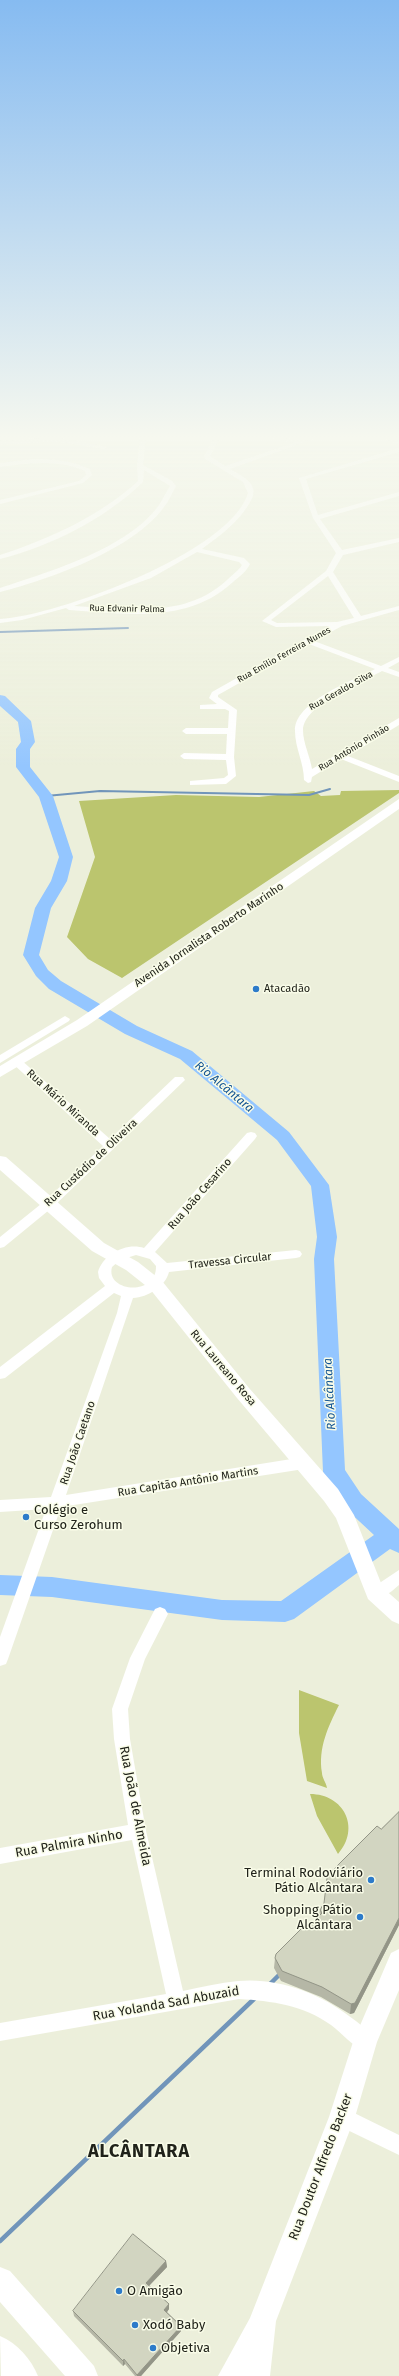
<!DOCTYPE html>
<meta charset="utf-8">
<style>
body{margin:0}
canvas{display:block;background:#ecefdb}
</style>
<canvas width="399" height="2376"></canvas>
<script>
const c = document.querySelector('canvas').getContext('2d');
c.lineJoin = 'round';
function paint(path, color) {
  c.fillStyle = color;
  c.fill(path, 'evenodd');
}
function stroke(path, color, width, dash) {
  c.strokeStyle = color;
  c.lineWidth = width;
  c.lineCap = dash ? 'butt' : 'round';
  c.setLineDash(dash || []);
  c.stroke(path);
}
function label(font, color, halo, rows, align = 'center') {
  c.font = font + ' "Fira Sans",sans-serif';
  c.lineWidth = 3;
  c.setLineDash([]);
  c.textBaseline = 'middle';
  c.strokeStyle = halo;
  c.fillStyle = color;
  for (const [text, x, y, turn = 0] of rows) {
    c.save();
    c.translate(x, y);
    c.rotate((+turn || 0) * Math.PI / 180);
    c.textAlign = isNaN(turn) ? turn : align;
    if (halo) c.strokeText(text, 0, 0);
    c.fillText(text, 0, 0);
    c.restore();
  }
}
paint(new Path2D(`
 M399,790V793L122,978L88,959L67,937L95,857L79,801L176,795L259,797L314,791L321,796L340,795L341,791Z
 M299,1690L339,1705C328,1727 318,1748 322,1773C322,1778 326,1782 327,1788L307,1781L299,1733Z
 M310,1794C344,1794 361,1828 338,1854L317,1816Z`), '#bbc56e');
stroke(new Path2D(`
 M0,632L128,628
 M46,796L100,791L309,795L330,789`), '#7195ba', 2);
stroke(new Path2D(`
 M269,1985L281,1973
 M0,2241L255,1998`), '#7195ba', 4.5);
paint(new Path2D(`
 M0,695L5,696L31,721L35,742L30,749V767L53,796L73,857L67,881L51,908L39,955L48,970L61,981L137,1026L192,1051L289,1132L329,1185L337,1237L334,1259L345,1470L361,1494L399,1529V1553L390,1549L294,1619L285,1622L222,1620L52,1597L0,1595V1575L52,1577L222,1600L281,1601L374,1535L345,1508L323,1472L314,1259L317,1237L311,1186L277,1140L180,1059L125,1034L49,989L36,976L23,955L35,908L51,881L59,857L39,797L16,767V749L21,742L18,722L0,706Z`), '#94c6ff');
paint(new Path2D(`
 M140,435H146L143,465L172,481L176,486C172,493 169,501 164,507C133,550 50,579 0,592V588C49,572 129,548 159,505C163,499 166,492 170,486L144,470L143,482C105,519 51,546 0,559V555C49,539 100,516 138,481L137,466Z
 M216,435H222L210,456L225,466L294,443L260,435C273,435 286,439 299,440C307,440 315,434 324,435L230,469C240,475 257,482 253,496C244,518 221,535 202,549L244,558L250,564C247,571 239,577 233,582C188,624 125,614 69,610L66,608L22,620L0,623V619C57,616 231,552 248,493L243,482L205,459L204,456ZM197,552L239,562L242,565C239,570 232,575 227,580C185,619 127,609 74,606L151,578Z
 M55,437L107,447L104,449L55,441L0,445V441Z
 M399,448V452L306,479L318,515L399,492V496L320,519L342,550L399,538V542L343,555L333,572L361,616L399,606V610L342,626L314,641L381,666L399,657V662L388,668L399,672V677L382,671C361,683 304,704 303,730C303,743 310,756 312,769L399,718V725L348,756L399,776V782L341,759L312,777L311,782L308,783L304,780C304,763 295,748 295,731C294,702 352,681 375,669L309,644L218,695V697L237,710L234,757L236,776L226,784L190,785V781L224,778L228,775L226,760L184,759L180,756L184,753L226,754L227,734H186L182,731L186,728H228L229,711L225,709H200V705L217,704L209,698L212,692L329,626L276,627L262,621L326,571L336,553L313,518L299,478ZM328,576L354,618L337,622L277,623L271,620Z
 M33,459C54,459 72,461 90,469L92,475L83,483L0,504V500L79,481L86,475L85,471C58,459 29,463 0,467V463Z
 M65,1016L70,1019L69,1021L0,1063V1055Z
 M16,1058L20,1059L110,1139L175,1077H183L185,1080L54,1206L4,1247L0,1248V1237L46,1200L103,1146L12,1063L10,1061L12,1059Z
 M251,1132L255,1133L257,1136L255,1139L155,1252L167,1263L296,1250L300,1251L302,1254L300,1257L296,1258L169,1272C165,1287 148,1297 133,1298L66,1495L304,1457L309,1459L311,1463L309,1467L304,1469L61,1507L8,1659L6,1664L0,1666V1637L46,1509L0,1512V1500L51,1497L117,1313L121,1296L114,1293L5,1378L0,1379V1367L105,1286L99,1278L98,1272C103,1254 127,1242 144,1248L247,1133ZM136,1255L150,1259L156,1266C157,1297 105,1292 112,1267L120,1260Z
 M399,1570V1585C392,1591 387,1597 378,1594L375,1589L378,1584Z
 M160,1607L165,1609L168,1614L145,1659L128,1709L130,1739L146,1831L183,1991C201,1987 220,1983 238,1981C276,1977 320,1993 349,2016C359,2023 370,2031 374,2042L372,2049L365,2051C352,2046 342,2033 331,2025C303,2005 272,2001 239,1999L0,2041V2023L166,1994L132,1840L0,1864V1848L128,1825L114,1739L112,1709L130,1658L155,1609Z
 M342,2107L399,2135V2155L335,2124L332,2117L335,2110Z`), '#fff');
paint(new Path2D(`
 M378,435H389L399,439V445Z
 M399,799V809L87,1026L0,1077V1066L77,1020Z
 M0,1156L6,1157L104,1243L138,1262L162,1281L249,1388L338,1489L354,1515L383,1588L399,1602V1624L392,1621L368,1599L336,1518L324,1501L237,1398L150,1289L126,1270L92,1251L0,1170Z
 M399,1949V1990L377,2042L355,2117L276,2321L270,2376H218L250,2318L329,2117L353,2042L391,1953Z
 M0,2267L10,2271L94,2366L98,2376H65L0,2302Z`), '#fff');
paint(new Path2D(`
 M0,2336C17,2343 31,2359 38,2376H1Z`), '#fff');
paint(new Path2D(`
 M399,1812V1925L354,2013L350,2014L321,1997L281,1981L274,1968L275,1958L319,1916L320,1910L381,1829Z
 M166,2261L167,2267L149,2286L169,2304V2309L167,2312L181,2326V2331L141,2376H135L125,2364L123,2366L74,2316L73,2311Z`), '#b5b7a6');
paint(new Path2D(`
 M399,1918V1925L354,2013L350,2014L351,2004Z
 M166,2261L167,2267L146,2289V2283Z
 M169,2304V2309L165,2315L164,2310Z
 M181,2326V2331L141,2376H137V2375Z
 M124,2359L125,2364L123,2366V2361Z`), '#939587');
const building = new Path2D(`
 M399,1812V1918L355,2003L351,2004L322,1987L282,1971L275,1958L276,1954L307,1923L310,1925L322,1913L320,1910L324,1903L327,1878L331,1872L377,1826L381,1829Z
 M133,2234L166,2261L146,2283L169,2304L164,2310L181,2326L137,2375L124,2359L123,2361L73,2311Z`);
paint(building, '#d2d5c1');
stroke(building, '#939587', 1);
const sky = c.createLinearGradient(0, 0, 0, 767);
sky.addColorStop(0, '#86bbf1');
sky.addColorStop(0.57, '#f6f8ef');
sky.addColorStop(1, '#f6f8ef00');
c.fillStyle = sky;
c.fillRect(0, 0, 399, 767);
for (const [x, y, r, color] of [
 [256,989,4,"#2d7bca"],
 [26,1517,4,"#2d7bca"],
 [371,1880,4,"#2d7bca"],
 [360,1917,4,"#2d7bca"],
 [119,2291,4,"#2d7bca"],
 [135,2325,4,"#2d7bca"],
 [153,2348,4,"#2d7bca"]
]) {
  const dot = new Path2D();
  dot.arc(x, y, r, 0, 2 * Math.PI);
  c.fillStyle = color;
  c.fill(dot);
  stroke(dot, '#f9fce8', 1.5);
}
label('9px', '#20221a', '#f9fce8', [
 ["Rua Edvanir Palma",127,609,1],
 ["Rua Emílio Ferreira Nunes",284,655,-29],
 ["Rua Geraldo Silva",341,691,-29],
 ["Rua Antônio Pinhão",354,748,-31]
]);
label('11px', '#20221a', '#f9fce8', [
 ["Avenida Jornalista Roberto Marinho",209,935,-34],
 ["Rua Mário Miranda",63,1103,42],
 ["Rua Custódio de Oliveira",91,1163,-43],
 ["Rua João Cesarino",200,1194,-49],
 ["Travessa Circular",230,1261,-6],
 ["Rua Laureano Rosa",223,1368,50],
 ["Rua João Caetano",78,1443,-71],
 ["Rua Capitão Antônio Martins",188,1482,-9]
]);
label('11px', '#20221a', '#f9fce8', [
 ["Atacadão",264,989]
], 'left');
label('italic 12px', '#115392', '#f9fce8', [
 ["Rio Alcântara",224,1087,40],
 ["Rio Alcântara",330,1394,-93]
]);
label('13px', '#20221a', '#f9fce8', [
 ["Colégio e",34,1510],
 ["Curso Zerohum",34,1525],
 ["Terminal Rodoviário",363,1873,"right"],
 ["Pátio Alcântara",363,1888,"right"],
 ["Shopping Pátio",352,1910,"right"],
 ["Alcântara",352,1925,"right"],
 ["O Amigão",127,2291],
 ["Xodó Baby",143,2325],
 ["Objetiva",161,2348]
], 'left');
label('13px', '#20221a', '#f9fce8', [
 ["Rua João de Almeida",135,1806,79],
 ["Rua Palmira Ninho",69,1844,-10],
 ["Rua Yolanda Sad Abuzaid",166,2004,-10],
 ["Rua Doutor Alfredo Backer",321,2167,-69]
]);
c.letterSpacing = '1px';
label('bold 18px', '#20221a', '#f9fce8', [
 ["ALCÂNTARA",139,2152]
]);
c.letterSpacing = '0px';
</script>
